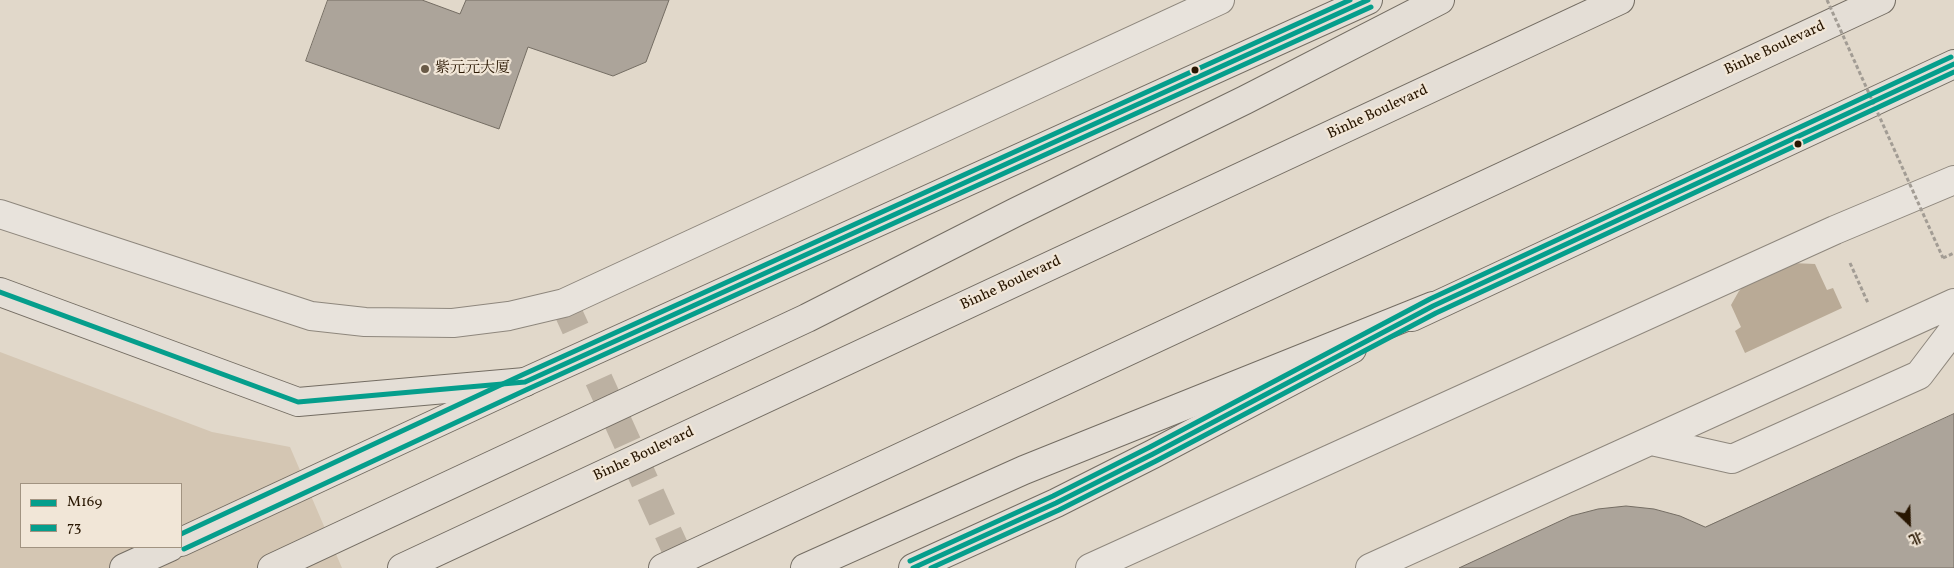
<!DOCTYPE html>
<meta charset="utf-8">
<style>
body{margin:0}
#map{position:relative;width:1954px;height:568px;overflow:hidden;background:#e1d8ca;font-family:Vollkorn,"Noto Serif SC",serif}
canvas{display:block}
.legend{position:absolute;left:20px;top:483px;width:162px;height:65px;box-sizing:border-box;background:#f1e6d7;border:1px solid #a19381;margin:0;padding:6px 9px;list-style:none;font-size:15px;color:#281601}
.legend li{display:flex;align-items:center;gap:10px;height:25px}
.legend b{width:25px;border:1px solid #a19381}
.north{position:absolute;left:1884px;top:498px;width:50px;height:50px;-webkit-text-stroke:4px #f1e6d7;paint-order:stroke;rotate:156deg;font-size:14px;font-weight:700;line-height:20px;text-align:center;color:#281601}
.north::after{content:'';display:block;margin:auto;width:18px;height:22px;background:#281601;clip-path:polygon(50% 0,100% 100%,50% 72%,0 100%)}
</style>
<div id="map">
<canvas width="1954" height="568"></canvas>
<ul class="legend">
<li><b style="height:6px;background:#059e8c"></b>M169</li>
<li><b style="height:6px;background:#059e8c"></b>73</li>
</ul>
<div class="north">北</div>
</div>
<script>
const c = document.querySelector('canvas').getContext('2d');
c.lineJoin = 'round';
function paint(path, color) {
  c.fillStyle = color;
  c.fill(path, 'evenodd');
}
function stroke(path, color, width, dash) {
  c.strokeStyle = color;
  c.lineWidth = width;
  c.lineCap = dash ? 'butt' : 'round';
  c.setLineDash(dash || []);
  c.stroke(path);
}
function label(font, color, halo, rows, align = 'center') {
  c.font = font + ' Vollkorn,"Noto Serif SC",serif';
  c.lineWidth = 4.5;
  c.setLineDash([]);
  c.textBaseline = 'middle';
  c.strokeStyle = halo;
  c.fillStyle = color;
  for (const [text, x, y, turn = 0] of rows) {
    c.save();
    c.translate(x, y);
    c.rotate((+turn || 0) * Math.PI / 180);
    c.textAlign = isNaN(turn) ? turn : align;
    if (halo) c.strokeText(text, 0, 0);
    c.fillText(text, 0, 0);
    c.restore();
  }
}
paint(new Path2D(`
 M0,352L212,432L290,447L342,568H0ZM21,484H181V547H21Z`), '#d4c6b3');
paint(new Path2D(`
 M1792,263L1815,264L1827,290L1833,288L1842,308L1745,353L1735,331L1741,327L1731,305L1739,291L1754,275Z`), '#b9aa96');
const building = new Path2D(`
 M328,0H422L460,14L466,0H669L646,62L613,76L528,47L499,129L306,61Z
 M1954,414V568H1459L1571,516L1598,509L1626,506L1654,509L1680,516L1705,527Z`);
paint(building, '#aca49a');
stroke(building, '#746d63', 1);
stroke(new Path2D(`
 M564,303L684,568`), '#bcb1a2', 28, [28, 14]);
const minor = new Path2D(`
 M0,214L311,316L365,322L453,323L509,316L564,303L1220,0
 M1652,441L1732,459L1919,375L1954,329
 M1090,568L1835,230L1954,180
 M1370,568L1954,303`);
const major = new Path2D(`
 M1412,317L1954,64
 M181,542L525,382L1368,0
 M124,568L170,547
 M913,568L1056,503L1153,454L1352,349`);
const highway = new Path2D(`
 M0,292L298,402L525,382
 M272,568L807,318L1016,212L1245,100L1440,0
 M402,568L1620,0
 M663,568L1881,0
 M805,568L1024,470L1433,306`);
stroke(minor, '#8e877d', 30);
stroke(major, '#746d63', 30);
stroke(highway, '#746d63', 30);
stroke(new Path2D(`
 M1943,258L1954,253
 M1850,263L1868,303`), '#a29c94', 3, [4, 2.5]);
stroke(minor, '#e8e3dc', 28);
stroke(major, '#e4ded6', 28);
stroke(highway, '#e4ded6', 28);
stroke(new Path2D(`
 M1827,0L1943,258`), '#a29c94', 3, [4, 2.5]);
stroke(new Path2D(`
 M0,292L298,402L525,382L1368,0
 M913,568L1056,503L1153,454L1433,306L1954,64`), '#059e8c', 5);
stroke(new Path2D(`
 M184,549L528,389L1371,7
 M931,568L1059,510L1156,461L1436,313L1954,72`), '#059e8c', 5);
stroke(new Path2D(`
 M181,534L522,375L1350,0
 M910,561L1053,496L1150,447L1430,299L1951,57`), '#059e8c', 5);
for (const [x, y, r, color] of [
 [425,69,5,"#695a47"],
 [1195,70,4.5,"#281601"],
 [1798,144,4.5,"#281601"]
]) {
  const dot = new Path2D();
  dot.arc(x, y, r, 0, 2 * Math.PI);
  c.fillStyle = color;
  c.fill(dot);
  stroke(dot, '#f1e6d7', 2);
}
label('15px', '#281601', '#f1e6d7', [
 ["Binhe Boulevard",1775,49,-25],
 ["Binhe Boulevard",1378,113,-25],
 ["Binhe Boulevard",1011,284,-25],
 ["Binhe Boulevard",644,455,-25]
]);
label('15px', '#281601', '#f1e6d7', [
 ["紫元元大厦",435,69]
], 'left');
</script>
